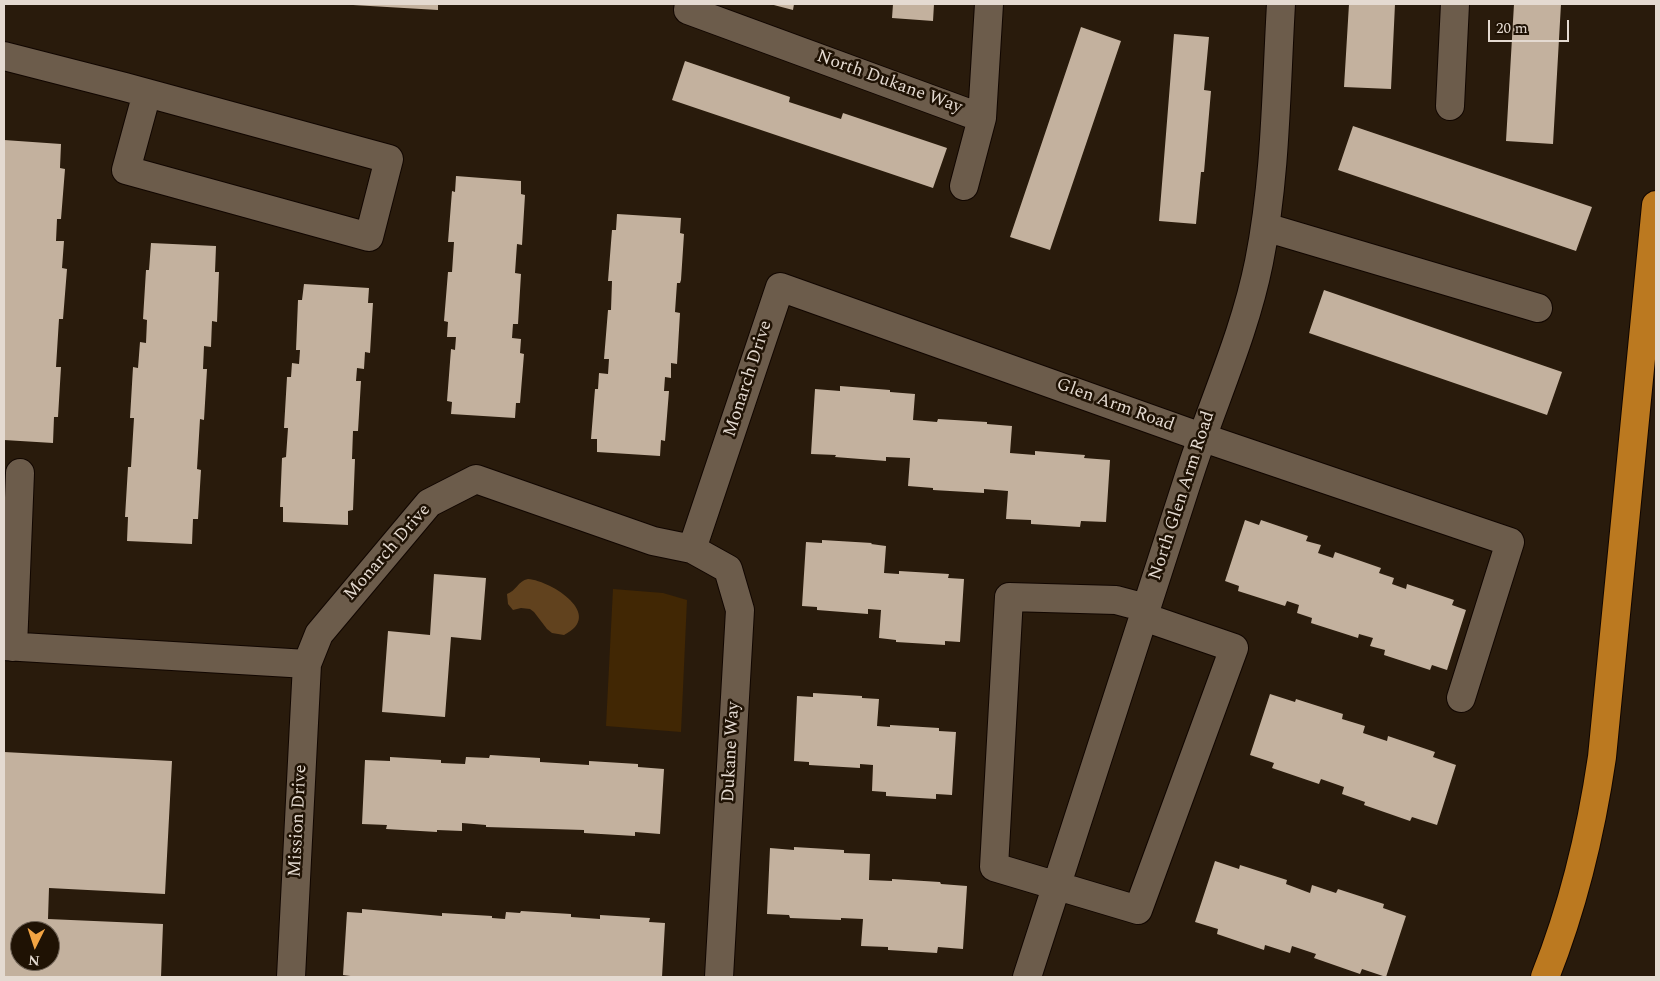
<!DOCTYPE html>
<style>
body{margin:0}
#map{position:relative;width:1660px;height:981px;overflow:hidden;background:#291b0c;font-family:Spectral,serif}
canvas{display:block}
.frame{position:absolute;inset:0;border:5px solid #e4dad1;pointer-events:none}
.north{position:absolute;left:10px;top:921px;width:50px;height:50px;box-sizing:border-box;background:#1f1204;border:1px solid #6e6256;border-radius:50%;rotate:184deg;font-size:14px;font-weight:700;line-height:20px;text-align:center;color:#e4dad1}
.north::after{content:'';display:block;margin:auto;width:18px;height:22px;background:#f3a443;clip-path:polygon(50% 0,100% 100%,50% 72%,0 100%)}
.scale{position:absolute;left:1488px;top:20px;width:81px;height:22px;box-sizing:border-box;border:2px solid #e4dad1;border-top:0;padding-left:6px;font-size:15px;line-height:18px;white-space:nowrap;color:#e4dad1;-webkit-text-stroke:4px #1f1204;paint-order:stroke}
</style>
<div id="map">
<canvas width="1660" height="981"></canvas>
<div class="frame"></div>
<div class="north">N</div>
<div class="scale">20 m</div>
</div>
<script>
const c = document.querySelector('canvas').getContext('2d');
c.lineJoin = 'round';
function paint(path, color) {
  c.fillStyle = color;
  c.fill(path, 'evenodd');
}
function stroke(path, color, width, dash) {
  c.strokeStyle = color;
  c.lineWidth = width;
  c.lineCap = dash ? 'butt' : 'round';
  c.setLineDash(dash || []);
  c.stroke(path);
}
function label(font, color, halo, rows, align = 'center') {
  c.font = font + ' Spectral,serif';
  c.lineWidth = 5;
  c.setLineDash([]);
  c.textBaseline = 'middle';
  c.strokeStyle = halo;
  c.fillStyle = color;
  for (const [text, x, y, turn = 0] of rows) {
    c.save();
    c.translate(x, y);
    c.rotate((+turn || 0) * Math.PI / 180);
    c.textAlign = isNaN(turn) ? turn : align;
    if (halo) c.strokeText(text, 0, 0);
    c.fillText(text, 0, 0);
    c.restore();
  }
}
paint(new Path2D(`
 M613,589L663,593L687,600L681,732L606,726Z`), '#412704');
paint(new Path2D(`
 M528,579C552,581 605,615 564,635L552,633L547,629L534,612L530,609L521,608L513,610L508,604L507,594C516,591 518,581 528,579Z`), '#61421e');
paint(new Path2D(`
 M353,4H438V10L353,5Z
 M770,4H794L793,10Z
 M893,4H934L933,21L892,18Z
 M1349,4H1395L1391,89L1344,87Z
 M1514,4H1561L1553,144L1506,141Z
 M1081,27L1121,41L1050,250L1010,237Z
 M1174,34L1209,37L1204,90L1211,91L1204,172H1201L1196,224L1159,221Z
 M685,61L790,97L789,102L841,119L843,113L947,148L933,188L672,100Z
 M1353,126L1592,207L1576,251L1338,170Z
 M4,140L61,144L60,168L65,169L61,219H57L56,241H64L62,268L67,269L63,319H59L56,367H61L58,417H54L53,443L4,440Z
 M456,176L521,181V194L525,195L522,245L517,244L515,273L521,274L518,324H513L512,338L521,339L520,353L524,354L520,403H516L515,418L451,414L452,402L447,401L451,349L455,350L456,337H447L448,322L444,321L448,272H452L454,242H448L452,191L455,192Z
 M617,214L681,218L680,233L684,234L681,280L680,283H677L675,312L680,313L677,364L671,363V378L665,377L664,391H669L665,441L661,440L660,456L597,452V439H591L595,389H598L599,373L608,374L609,359H604L608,310H611L612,281H608L612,230H616Z
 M151,243L216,246L215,272H219L217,322L212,321L211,347L204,346L203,369H207L204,420L200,419L197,469L201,470L198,519H193L192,544L127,541L128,517H125L128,467H131L134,418H130L133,367L138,368L140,342L146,343L147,320L143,319L146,270H149Z
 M304,284L369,288L368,303H373L370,353L365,352L364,369L357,368L356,381H361L358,431H353L352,459H355L353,510L348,511V525L283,522V507H280L282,458L286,457L288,428H284L287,377H291L292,363L299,364L300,350H296L298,300H302Z
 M1324,290L1562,372L1547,415L1309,333Z
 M840,386L890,390V392L915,394L913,420L937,422L938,419L987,422V424L1012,426L1010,453L1035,455V451L1085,455L1084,458L1110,460L1106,522L1081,521L1080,527L1031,524V520L1006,519L1008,491L984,489V493L933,490V488L908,486L910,458L886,457V461L835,457L836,455L811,454L815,389L840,391Z
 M1245,520L1259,525L1261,520L1308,536L1306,541L1321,545L1318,553L1333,558L1335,552L1381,568L1379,573L1394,578L1392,584L1406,589L1407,584L1454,600L1452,605L1466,610L1447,670L1432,665L1430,670L1384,655L1385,650L1370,646L1373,638L1359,634L1358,638L1311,623L1312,618L1297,613L1299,605L1287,601L1285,606L1238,591L1239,586L1225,581Z
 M822,540L872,543L871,544L886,546L884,573L899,574V571L949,574L948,578L964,579L960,642L945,641V645L896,642V640L879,638L881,610L868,609V614L817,610V607L802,606L806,542L822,543Z
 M434,574L486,578L481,640L451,637L445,717L382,712L388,631L430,635Z
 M813,693L862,696V698L879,699L877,726L890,727V725L939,728V731L956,732L952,795L936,794V799L886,796V792L872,791L873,765L860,764V768L809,765V762L794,761L797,696L813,697Z
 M1270,694L1295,702L1296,699L1343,714L1342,719L1365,726L1363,733L1387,741L1388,736L1435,752L1433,757L1456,765L1437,825L1412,817L1410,821L1364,805L1365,802L1342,794L1344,787L1321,779L1319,784L1272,768L1274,763L1250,755Z
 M4,752L172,761L165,894L49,888L48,919L163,924L161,977H4ZM20,931H50V961H20Z
 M490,755L540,758V762L589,765V761L638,764V767L664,769L660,834L635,832V836L584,833V830L486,827V825L462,823V831L437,830V832L386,829L387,825L362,824L365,760L390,761V757L441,760V763L465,764L466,757L489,758Z
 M794,847L844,850V853L870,854L869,880L892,881V879L940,882L941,884L967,886L963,949L938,947L937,953L888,950V947L861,946L863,919L841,918V920L790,918L789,915L767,914L770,848L794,850Z
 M1215,861L1239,869L1240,865L1287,880L1286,884L1310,893L1312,885L1336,893L1338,889L1384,904L1383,908L1406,916L1386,977L1362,969L1360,974L1314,958L1316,954L1292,946L1290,953L1265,945L1264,950L1217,934L1218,929L1195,922Z
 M362,909L442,916V913L492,916V918L505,919L506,912L520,913L521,911L571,914V917L600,919V915L650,918L649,922L665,923L662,977H358L343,975L347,912L362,913Z`), '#c3b19e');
const minor = new Path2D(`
 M689,4L688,10L982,118
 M4,56L125,87L389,159L369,237L126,170L147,93
 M1450,106L1455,4
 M964,186L982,118L989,4
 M1265,227L1538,308
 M692,549L728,569L740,610L719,977
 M1144,617L1234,648L1138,910L994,867L1009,597L1116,600L1146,608
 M4,646L307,664L319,634L429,503L476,479L653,541L692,549L780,287L1201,437L1510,542L1461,698
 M13,647L20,473
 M291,977L307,664
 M1027,977C1081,811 1134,645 1188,479C1211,406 1244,337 1259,262C1276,177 1276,89 1281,4`);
const highway = new Path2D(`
 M1545,977C1573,907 1591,832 1602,757L1656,205`);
stroke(minor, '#110600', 30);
stroke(highway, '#110600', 30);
stroke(minor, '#6c5c4b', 28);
stroke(highway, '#bb7920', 28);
label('18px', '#e4dad1', '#1f1204', [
 ["North Dukane Way",889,83,20],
 ["Monarch Drive",749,379,-72],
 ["Glen Arm Road",1115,406,20],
 ["North Glen Arm Road",1183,496,-72],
 ["Monarch Drive",388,553,-49],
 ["Dukane Way",732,752,-87],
 ["Mission Drive",299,821,-87]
]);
</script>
